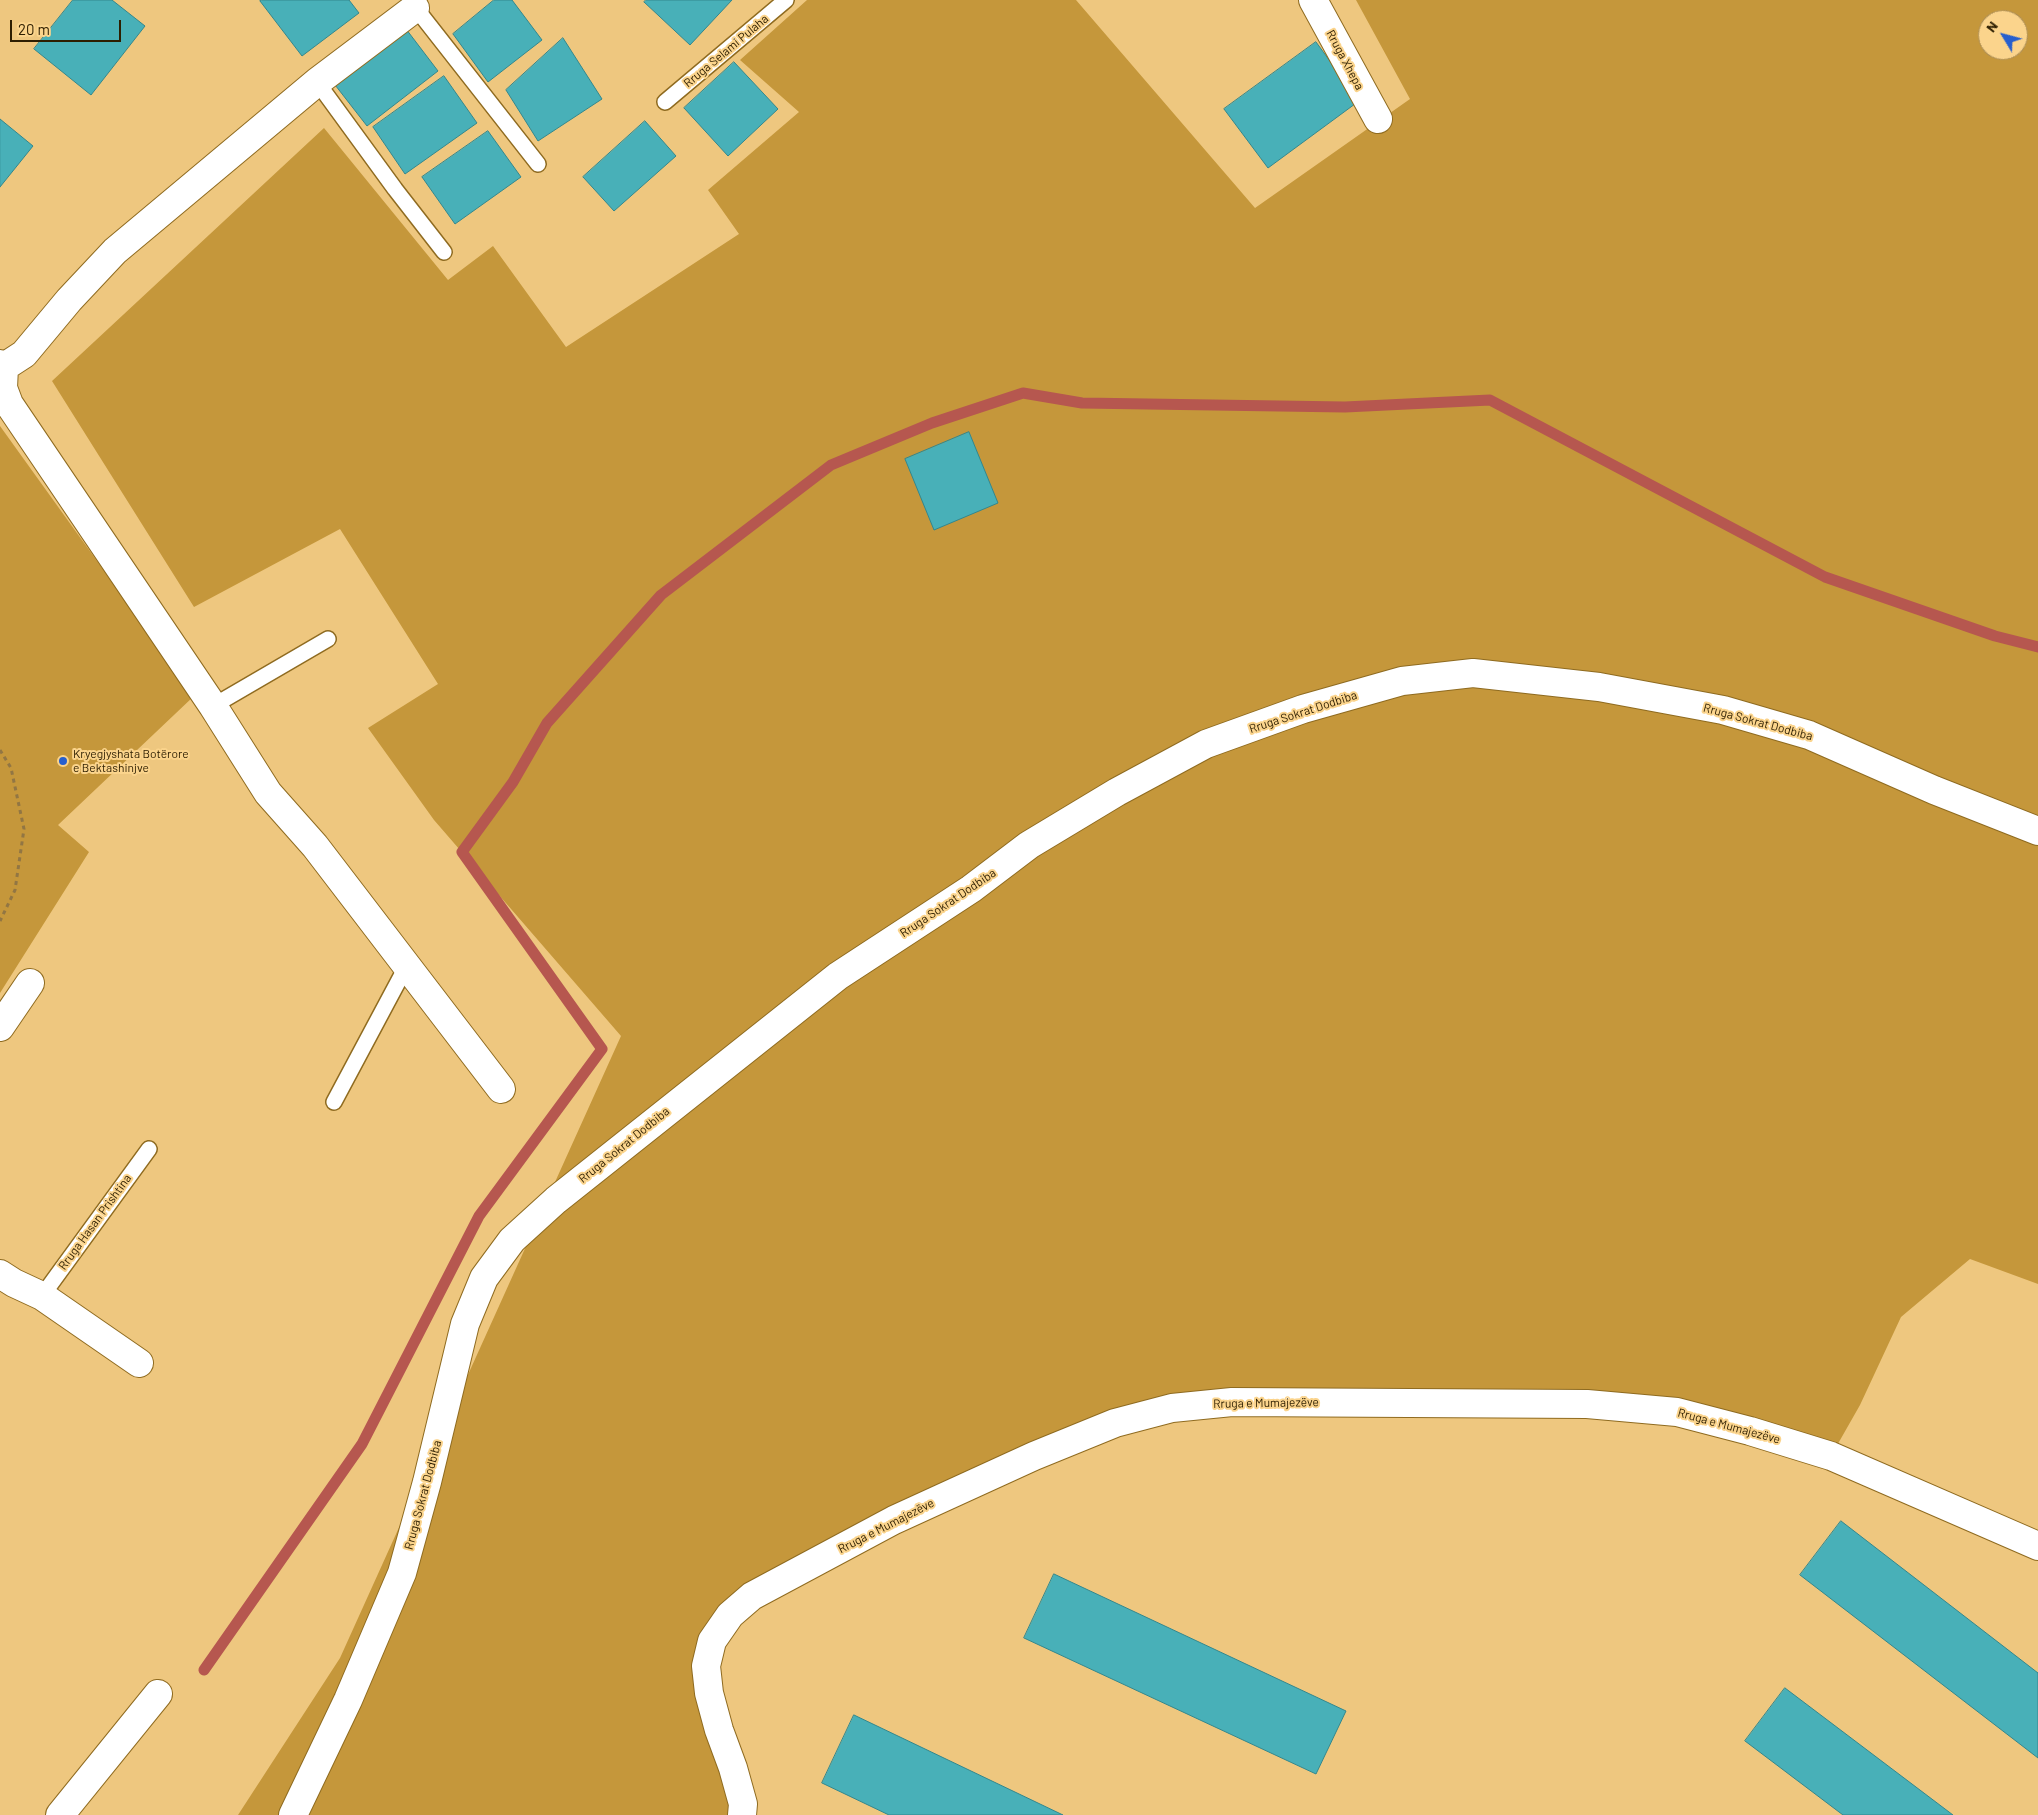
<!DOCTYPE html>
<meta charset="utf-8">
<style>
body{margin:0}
#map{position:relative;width:2038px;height:1815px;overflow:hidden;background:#eec77f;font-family:Barlow,sans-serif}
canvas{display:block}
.north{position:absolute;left:1978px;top:10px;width:50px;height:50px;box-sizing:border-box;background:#fbd48c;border:1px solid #a98b54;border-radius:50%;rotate:307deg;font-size:14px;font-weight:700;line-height:20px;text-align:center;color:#2d1e01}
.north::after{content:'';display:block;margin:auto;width:18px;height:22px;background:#275fcd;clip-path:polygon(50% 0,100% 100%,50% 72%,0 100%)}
.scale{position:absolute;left:10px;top:20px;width:111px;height:22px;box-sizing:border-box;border:2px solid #2d1e01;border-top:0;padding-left:6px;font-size:15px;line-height:18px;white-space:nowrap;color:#2d1e01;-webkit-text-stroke:4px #fbd48c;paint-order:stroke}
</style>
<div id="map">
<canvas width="2038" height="1815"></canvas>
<div class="north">N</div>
<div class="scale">20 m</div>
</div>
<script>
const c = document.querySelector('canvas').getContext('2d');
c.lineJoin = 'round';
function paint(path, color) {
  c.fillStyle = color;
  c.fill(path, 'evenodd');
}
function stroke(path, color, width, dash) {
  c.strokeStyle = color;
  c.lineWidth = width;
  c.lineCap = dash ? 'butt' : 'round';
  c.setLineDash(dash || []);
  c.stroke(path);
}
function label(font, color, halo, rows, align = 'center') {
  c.font = font + ' Barlow,sans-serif';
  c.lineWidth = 4;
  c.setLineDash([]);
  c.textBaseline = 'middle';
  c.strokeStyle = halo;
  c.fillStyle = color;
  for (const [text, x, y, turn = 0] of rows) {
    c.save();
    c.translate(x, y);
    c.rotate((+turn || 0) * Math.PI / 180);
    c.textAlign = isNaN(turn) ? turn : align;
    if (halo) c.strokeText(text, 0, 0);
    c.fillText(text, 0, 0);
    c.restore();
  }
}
paint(new Path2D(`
 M807,0H1076L1255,208L1410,99L1356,0H2038V1284L1970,1259L1901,1317L1860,1405L1831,1456L1677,1412L1172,1408L752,1596L712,1641L742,1815H238L340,1658L621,1036L434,820L368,728L438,684L340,529L194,607L52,381L324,128L448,280L493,246L566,347L739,234L708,190L799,112L740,60ZM1988,20H2018V50H1988Z
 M0,426L194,696L58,825L89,852L0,993Z`), '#c5973b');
stroke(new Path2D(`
 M204,1670L362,1444L479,1216L602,1049L462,852L513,782L547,723L661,595L831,465L932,423L1023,393L1082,403L1345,407L1490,400L1825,577L1995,636L2038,647`), '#b6574f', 11);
const building = new Path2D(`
 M73,0H112L145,26L91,95L34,49Z
 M262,0H349L359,13L302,56L260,1Z
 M494,0H512L542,40L488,82L453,34Z
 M646,0H732L690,45L644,2Z
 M403,25L438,71L367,126L332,81Z
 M563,38L602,99L538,141L506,90Z
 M1316,42L1359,101L1268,168L1224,109Z
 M734,62L778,109L728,156L684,108Z
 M444,76L477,123L405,174L373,127Z
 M0,119L33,146L0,187Z
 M645,121L676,156L614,211L583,177Z
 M488,131L521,177L455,224L422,177Z
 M969,432L998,503L934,530L905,459Z
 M1841,1521L2038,1673V1758L1800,1575Z
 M1054,1574L1346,1711L1316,1774L1024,1638Z
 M1785,1688L1953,1815H1843L1745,1741Z
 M854,1715L1063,1815H889L822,1783Z`);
paint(building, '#48b0b8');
stroke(building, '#33878d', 1);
const service = new Path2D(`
 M411,2L538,164
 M317,82L395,189L444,252
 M665,102L786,0
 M213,706L328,639
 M334,1102L406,967
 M42,1296L149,1149`);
const minor = new Path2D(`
 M1313,0L1378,119
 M0,364L4,367L3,388L9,404L213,706L268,793L315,846L501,1089
 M4,367L24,354L69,300L115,251L317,82L415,8
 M0,1027L30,983
 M0,1274L14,1283L42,1296L139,1363
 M60,1815L158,1694
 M293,1815L348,1700L402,1573L427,1482L465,1324L484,1278L512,1240L556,1200L838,976L971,889L1029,845L1117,792L1206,744L1303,709L1402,681L1473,673L1599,687L1723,710L1809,735L1934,790L2038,831
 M742,1815L743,1804L733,1768L719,1730L709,1693L706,1666L712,1641L730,1615L752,1596L894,1520L1034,1456L1115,1423L1172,1408L1232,1402L1587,1404L1677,1412L1750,1431L1831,1456L2038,1546`);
stroke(service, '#8f6b20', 18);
stroke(minor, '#8f6b20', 30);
stroke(new Path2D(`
 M0,750L11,768L24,829L15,890L0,921`), '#927643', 3, [4, 4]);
stroke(service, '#fff', 15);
stroke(minor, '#fff', 28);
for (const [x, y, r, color] of [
 [63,761,5,"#275fcd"]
]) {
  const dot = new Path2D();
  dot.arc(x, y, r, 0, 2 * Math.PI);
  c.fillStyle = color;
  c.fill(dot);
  stroke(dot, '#fbd48c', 2);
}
label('12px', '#2d1e01', '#fbd48c', [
 ["Rruga Selami Pulaha",726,51,-40],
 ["Rruga Xhepa",1345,60,62],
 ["Rruga Sokrat Dodbiba",1303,712,-18],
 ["Rruga Sokrat Dodbiba",1758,722,15],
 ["Rruga Sokrat Dodbiba",948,903,-34],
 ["Rruga Sokrat Dodbiba",624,1145,-39],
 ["Rruga Hasan Prishtina",95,1222,-54],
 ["Rruga e Mumajezëve",1266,1403,-1],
 ["Rruga e Mumajezëve",1729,1426,15],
 ["Rruga Sokrat Dodbiba",423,1495,-75],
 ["Rruga e Mumajezëve",886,1526,-27]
]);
label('12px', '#2d1e01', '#fbd48c', [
 ["Kryegjyshata Botërore",73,754],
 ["e Bektashinjve",73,768]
], 'left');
</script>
